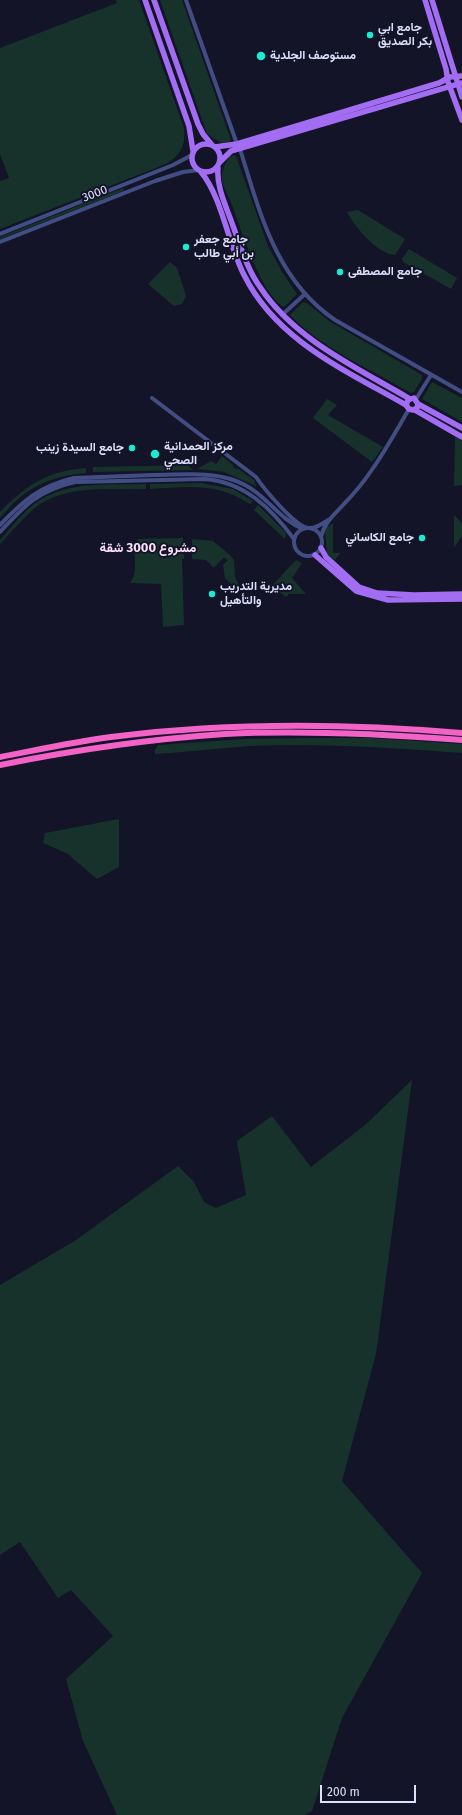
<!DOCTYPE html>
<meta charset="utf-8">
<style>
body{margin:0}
#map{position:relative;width:462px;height:1815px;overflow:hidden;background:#131428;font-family:"Fira Sans",sans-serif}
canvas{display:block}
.scale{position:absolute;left:320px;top:1785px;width:96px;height:18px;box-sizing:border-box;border:2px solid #dde0fc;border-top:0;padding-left:5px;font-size:12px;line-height:14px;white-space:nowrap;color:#dde0fc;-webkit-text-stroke:3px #131428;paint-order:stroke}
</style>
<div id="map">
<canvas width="462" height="1815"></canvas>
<div class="scale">200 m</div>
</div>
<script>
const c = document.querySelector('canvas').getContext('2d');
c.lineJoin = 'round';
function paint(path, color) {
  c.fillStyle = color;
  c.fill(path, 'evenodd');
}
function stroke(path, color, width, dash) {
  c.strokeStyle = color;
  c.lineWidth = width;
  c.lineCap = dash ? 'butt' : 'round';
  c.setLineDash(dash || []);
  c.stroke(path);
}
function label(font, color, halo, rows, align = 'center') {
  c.font = font + ' "Fira Sans",Vazirmatn,sans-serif';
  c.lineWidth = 4;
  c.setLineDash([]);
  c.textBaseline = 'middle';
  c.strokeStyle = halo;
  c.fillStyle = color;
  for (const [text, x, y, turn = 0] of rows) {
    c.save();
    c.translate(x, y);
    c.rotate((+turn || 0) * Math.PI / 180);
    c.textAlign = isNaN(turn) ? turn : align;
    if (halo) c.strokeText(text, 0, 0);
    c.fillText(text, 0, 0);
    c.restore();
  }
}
paint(new Path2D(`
 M116,0H139L184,128C186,145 181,155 166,164L0,229V181L9,178L0,154V48L117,3Z
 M160,0H182L231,140L228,143L223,144L207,134Z
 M232,155L236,156L268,246L282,272L297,294L284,307C261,295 241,229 232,205C229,197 221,184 222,176C222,170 227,157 232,155Z
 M123,188L124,191L0,239V237Z
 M358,210L405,239L395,255C377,254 355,227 347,212Z
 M409,249L457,278L451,289L403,262L402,259Z
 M170,262L177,268L186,296L182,304L174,306L148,284Z
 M303,302L307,303L329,321L422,375V379L414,392L411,393C372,370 321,348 290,315Z
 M432,382L462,398V422L422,399Z
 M327,399L337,405L328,415L383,447L372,462L313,418Z
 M455,437L462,441V485L454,486Z
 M222,456L233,465V467L236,469L237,468L254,480L256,486L224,472L197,469L211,461L216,464Z
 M188,465L193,470L93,472V467Z
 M86,468V473C61,475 37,482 17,500C11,505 6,512 0,518V512C26,485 48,471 86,468Z
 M201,483L233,489L253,501L250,504C215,482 190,487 150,489V484Z
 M146,484V489C109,490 67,484 36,507C23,518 11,532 0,544V540C11,528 21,514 34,504C66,480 108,485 146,484Z
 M258,505L286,533L285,539L254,510Z
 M454,515L462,523V536L454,548Z
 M333,523V553H340L335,560L327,554L325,529Z
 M183,538L184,559H182L184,625L163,627L161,584L130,583C133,578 135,574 135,568C136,559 132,545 138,539Z
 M192,539L213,541L230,555L234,560L235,577L240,587L237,590L225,578L223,565L228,560L224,557L214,568L206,560L192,559Z
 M296,560L302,563L292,578L306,594H289L286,597L272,586Z
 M306,738H372L462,744V753C392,748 322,743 252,746C220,748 187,752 155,754V750L158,745L244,739Z
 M119,819V867L97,879L68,854L43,843L45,833Z
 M412,1080L376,1354L342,1481L422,1573L342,1718L312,1811L305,1815H117L83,1741L66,1679L113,1636L71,1590L58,1598L20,1542L0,1555V1285L76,1240L178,1166L194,1182L204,1202L216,1208L246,1195L237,1141L272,1116L311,1167L365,1125Z`), '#16322b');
stroke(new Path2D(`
 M186,0L237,144
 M240,149C260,213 276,280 335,320L462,392
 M0,234L173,165L192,155
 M0,242L155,181L183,172L199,170
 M282,315L305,294
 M152,398L256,477C264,489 295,526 308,528C315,529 322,524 328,520
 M416,399L431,375
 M0,525C24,500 40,486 74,478C100,477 127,476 153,475C184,475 217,470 245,485C267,496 280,520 303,529
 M294 542a14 14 0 1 1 28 0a14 14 0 1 1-28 0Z
 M0,532C24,506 39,490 75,482L205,479C244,482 271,508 294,539
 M321,537C324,523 334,515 343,505C371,477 389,443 409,409`), '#424e83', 4);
stroke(new Path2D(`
 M145,0L189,126L193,151
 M154,0L198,124L203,134L212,145
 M425,0L446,69L448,82L462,120
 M432,0L462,97
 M192 158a14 14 0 1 1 28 0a14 14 0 1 1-28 0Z
 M215,147L237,144L439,83L450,77L462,76
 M220,162L231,151L462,83
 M218,168C216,187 227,208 233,226C241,247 247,269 260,287C295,340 356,367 410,399
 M201,172C222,197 228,244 244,275C277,341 345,370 406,405
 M418,404L417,408L413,410L409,409L406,405L408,400L414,398L418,404L462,428
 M415,410L462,437
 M321,548L326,557L359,587L377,593L414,595L462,594
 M315,555L356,591L388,600L462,599`), '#a36df3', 5.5);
stroke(new Path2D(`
 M0,757C37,750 73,742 111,737C228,722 345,723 462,733
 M0,765C74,750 150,739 225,734C304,730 383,734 462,740`), '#f262c7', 6);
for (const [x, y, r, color] of [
 [370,35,4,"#19ecd2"],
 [261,56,5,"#19ecd2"],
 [186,247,4,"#19ecd2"],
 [340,272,4,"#19ecd2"],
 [132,448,4,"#19ecd2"],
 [155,454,5,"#19ecd2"],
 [422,538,4,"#19ecd2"],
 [212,594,4,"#19ecd2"]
]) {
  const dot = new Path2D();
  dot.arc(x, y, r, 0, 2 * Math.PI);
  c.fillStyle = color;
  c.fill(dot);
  stroke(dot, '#131428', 1.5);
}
label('bold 12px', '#dde0fc', '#131428', [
 ["جامع ابي",378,28],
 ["بكر الصديق",378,42],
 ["مستوصف الجلدية",270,56],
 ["جامع جعفر",194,240],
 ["بن أبي طالب",194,254],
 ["جامع المصطفى",348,272],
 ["مركز الحمدانية",164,447],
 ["الصحي",164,461],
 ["جامع السيدة زينب",124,448,"right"],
 ["جامع الكاساني",414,538,"right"],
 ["مديرية التدريب",220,587],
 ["والتأهيل",220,601]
], 'left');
label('12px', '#dde0fc', '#131428', [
 ["3000",95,194,-21]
]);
label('bold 13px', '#fcdff8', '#131428', [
 ["مشروع 3000 شقة",148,548]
]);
</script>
